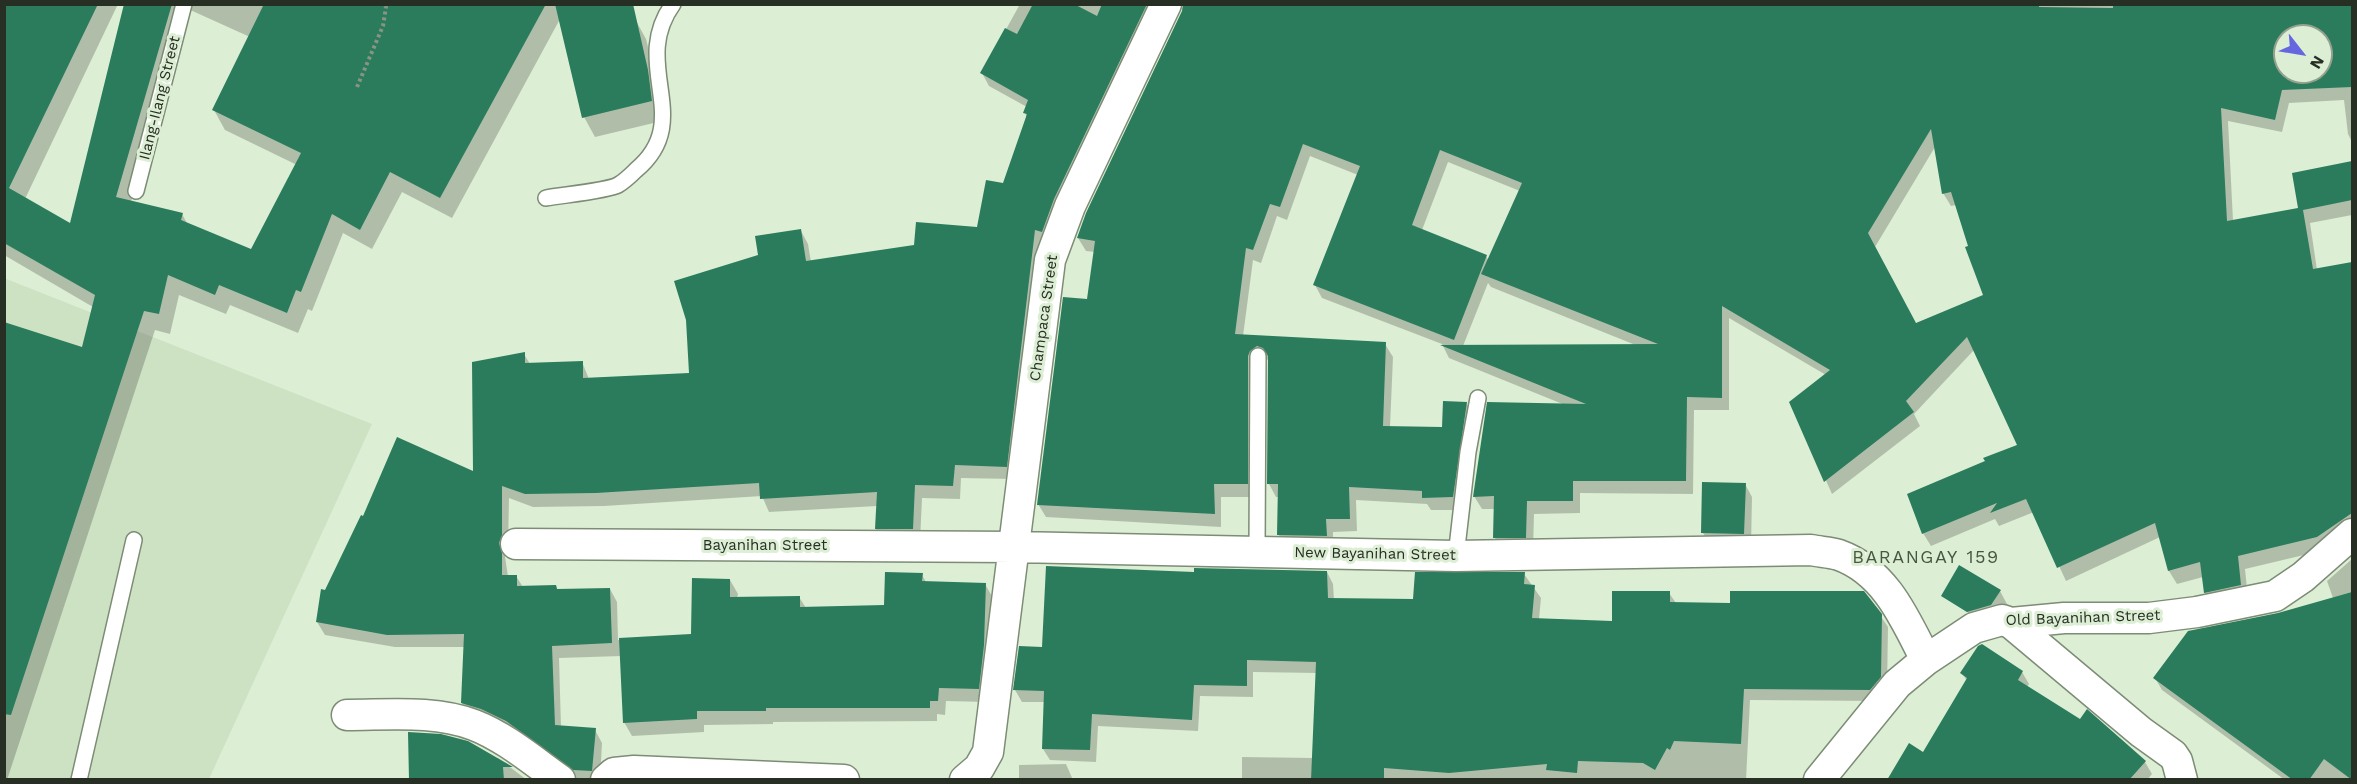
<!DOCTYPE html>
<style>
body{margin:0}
#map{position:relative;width:2357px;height:784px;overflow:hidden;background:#dceed4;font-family:"Work Sans",sans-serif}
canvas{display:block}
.frame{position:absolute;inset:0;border:6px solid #272e24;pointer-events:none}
.north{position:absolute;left:2273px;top:24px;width:60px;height:60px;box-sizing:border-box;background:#dceed4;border:2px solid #94a18e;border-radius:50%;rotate:121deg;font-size:16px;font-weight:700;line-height:24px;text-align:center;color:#272e24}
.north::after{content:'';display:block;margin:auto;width:21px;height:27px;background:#6667e0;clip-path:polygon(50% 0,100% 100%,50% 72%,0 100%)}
</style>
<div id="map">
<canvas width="2357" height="784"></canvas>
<div class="frame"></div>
<div class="north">N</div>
</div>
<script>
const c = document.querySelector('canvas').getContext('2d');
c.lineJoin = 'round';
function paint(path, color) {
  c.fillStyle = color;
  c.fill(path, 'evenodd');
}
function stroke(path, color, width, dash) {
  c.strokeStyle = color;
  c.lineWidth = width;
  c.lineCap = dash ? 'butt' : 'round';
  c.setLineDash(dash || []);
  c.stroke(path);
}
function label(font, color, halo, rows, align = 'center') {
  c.font = font + ' "Work Sans",sans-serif';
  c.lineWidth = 6;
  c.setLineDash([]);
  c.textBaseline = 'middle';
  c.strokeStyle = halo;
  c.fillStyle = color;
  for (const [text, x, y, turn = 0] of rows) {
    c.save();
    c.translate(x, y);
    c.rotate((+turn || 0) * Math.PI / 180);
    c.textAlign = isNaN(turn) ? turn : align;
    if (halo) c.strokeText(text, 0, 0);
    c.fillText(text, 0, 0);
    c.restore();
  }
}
paint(new Path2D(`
 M4,278L372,424L209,779H5Z`), '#cde2c3');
paint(new Path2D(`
 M4,4H118L25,199L70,226L126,4H602L635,19L646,39L659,91L662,121L595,137L584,117L560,19L452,218L402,192L372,249L343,233L312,311L308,309L298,333L230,305L226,314L179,295L170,334L155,330L7,780H4V324L83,349L93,307L4,255ZM188,9L250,37L214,110L225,130L297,165L252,251L188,225L182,214L131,202Z
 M1020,4H1162L1061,212L1013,479L961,478L960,499L922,498L920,542H884L876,529L877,506L769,512L762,496L604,506L533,507L509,498L508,549L505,557L508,576H516L523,587L556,586L558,591L610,589L617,602L618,640L692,636L730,580L738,594L737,598L799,597L806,608L885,606L922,575L926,582L985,584L993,598L986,702L946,701L945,715L937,714V721L773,722V724L704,725V732L632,736L624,722L621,656L559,658L561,727L595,730L602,743L600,780H578L515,734L470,716L462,703L465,647H395L325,635L317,622L326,592L474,473L524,354L530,364L582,362L589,379L690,374L760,256L801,231L808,244L811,262L915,247L979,229L1004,185L1027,118L1025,113L1027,107L989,86L982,73Z
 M1184,4H2352V142L2348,134L2344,100L2289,103L2282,132L2228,121L2233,221L2300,210L2294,174L2352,163V215L2310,223L2317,270L2352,264V450H2343L2352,464V531L2325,550L2245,569L2248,598L2213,605L2205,593L2203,577L2177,584L2169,571L2160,537L2066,581L2034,512L1999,526L1995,519L1931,546L1923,533L1987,462L2019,445L1974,350L1914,414L1920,426L1832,494L1791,402L1826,375L1729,318V410H1694L1693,494L1580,493V513L1534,514L1533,550L1502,551L1495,538V509H1482L1474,496L1565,405L1449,358L1442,344L1322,298L1315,285L1358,175L1310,156L1287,220L1277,216L1261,263L1253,260L1243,336L1385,344L1393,357L1390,427L1444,428L1466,403L1474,416L1460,510H1431L1427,504L1356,500L1357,531L1333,532V549L1286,548L1279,535V497H1276L1269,484V360L1265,359L1254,497H1221V527L1046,517L1038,504L1088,300L1095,252L1086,251L1078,238L1183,11ZM2285,36H2321V72H2285ZM1935,147L1943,193L1951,206L1956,205L1985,295L1916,325L1875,247ZM1448,162L1520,191L1489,261L1486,256L1422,230ZM1488,283L1491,287L1638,346H1463Z
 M1745,484L1752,497L1751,546H1710L1703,533Z
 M2352,559V654L2319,624L2289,656L2352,720V780H2285L2162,690L2155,678L2279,614L2333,598L2327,581Z
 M1327,572L1333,584L1334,600L1414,601L1524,574L1541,598L1539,619L1613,622L1669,593L1676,603L1880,615L1888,627L1887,689L1877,701L1750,700L1746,780H1242V757L1314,758L1317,673L1253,672V697L1200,696L1198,731L1098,726L1096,762L1050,760L1043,749L1045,702H1022L1015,690L1043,648L1195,574Z
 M2000,591L2007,604L1998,618L1982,622L1953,603Z
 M2022,672L2029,684L2027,687L2081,721L2122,740L2145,762L2152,774L2147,780H1888L1923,754L1967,681L1962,673Z
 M498,758L527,780H411Z
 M1066,764L1073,780H1019V765Z`), '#0003');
paint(new Path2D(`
 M4,4H98L9,188L70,223L124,4H172L116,197L183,213L181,220L251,249L301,153L212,110L264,4H546L440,198L390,172L360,230L332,214L301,292L296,290L287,313L219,285L215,295L168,275L159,314L144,311L11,715L4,714V322L82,347L95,295L4,243Z
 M555,4H633L648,70L652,101L582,118Z
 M1033,4H1074L1097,16L1102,4H1147L1054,199L1042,232L1035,230L1007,467L955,465L953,486L915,485L913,529H875L877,492L760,499L759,483L596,493L525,494L502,486V535L499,543L502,553V575H517V586L556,585L557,589L610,588L612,643L552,646L555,725L596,728L592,771L573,770L506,721L481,709L461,703L464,634L387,635L316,622L321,589L325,590L361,515L363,516L397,437L473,471L472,362L525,352V363L583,361V378L689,373L686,320L674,281L758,255L755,236L801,229L806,261L914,245L916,222L977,227L986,180L1003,183L1027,114L1023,113L1028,100L980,73L1005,28L1017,34Z
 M1183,4H2039V7L2113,8V4H2352V87L2282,90L2275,120L2221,108L2227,221L2298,208L2292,173L2352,161V200L2303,210L2313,269L2352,262V513L2317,537L2238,556L2241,585L2204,593L2200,562L2168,571L2155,523L2057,568L2026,499L1990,513L1997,503L1922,534L1907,494L1985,461L1983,458L2017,445L1967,337L1906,401L1914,412L1824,482L1789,402L1830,370L1722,306V398L1687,397L1686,481H1573V501H1527L1526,538H1493L1494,496L1473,497L1487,402L1586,404L1440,345L1658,344L1481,274L1522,183L1440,150L1412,225L1487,255L1454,340L1313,285L1360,166L1303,144L1280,207L1270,204L1253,250L1246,248L1235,334L1386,342L1383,426L1442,427L1443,401L1467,402L1453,497L1422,498V491L1349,487L1350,519H1326L1327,536L1277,535L1278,484H1267L1268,356L1263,348L1257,346L1250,351L1248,356V484H1214L1215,514L1037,505L1063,297L1087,299L1095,241L1077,238L1086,213L1182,11ZM2285,36H2321V72H2285ZM1931,129L1942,194L1951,192L1968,246L1965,247L1983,295L1916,323L1868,233Z
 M1702,482L1746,483L1744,534L1701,533Z
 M1959,565L2001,590L1991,605L1967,612L1941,596Z
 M1046,566L1194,572V568L1327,571L1328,598L1413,599L1415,572H1525L1524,584L1535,585L1532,618L1612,621V591H1670V602L1730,603V591H1864L1882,614L1881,677L1870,690L1744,689L1741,744L1674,741L1670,750L1667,748L1655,770L1643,763L1578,761L1577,773L1546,770L1547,764L1449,773L1384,768V780H1311L1316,662L1247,660V686L1194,685L1192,720L1092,714L1090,750L1042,749L1044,691L1013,690L1019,646L1042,647Z
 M885,572L923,573L922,581L986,583L984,645L979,689L939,688L938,701H930V708H766V711H697V719L623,723L619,638L691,634L692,578L730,579V597L800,596V607L884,605Z
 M2352,592V780L2324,759L2309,780H2293L2153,678L2188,631L2278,613Z
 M1982,644L2023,671L2018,680L2080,719L2087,709L2146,761L2129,780H1887L1909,743L1923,752L1967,678L1960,673L1978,646Z
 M408,732L441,734L468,741L513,767H503L504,780H409Z`), '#2a7c5d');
const service = new Path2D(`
 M136,191L184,4
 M546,198C562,195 607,191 618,185C625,181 631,175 636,170C696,120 629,65 673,4
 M1257,551L1258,356
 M1456,556L1468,452L1478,398
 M79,780L134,540`);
const minor = new Path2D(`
 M516,544L1014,547L1456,556L1811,550C1820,552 1830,552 1839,555C1886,572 1905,619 1926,660
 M2011,623L2141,732L2173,755L2177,761L2182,780
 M347,715C389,715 435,710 474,725C505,737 533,761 560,780
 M606,780L614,773L634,771L844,780
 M965,780L979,768L988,752L1050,260L1070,206L1166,4
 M1819,780L1897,684L1926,660L1974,628L2002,620L2011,623L2064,618H2149L2197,612L2275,596L2303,577L2352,534`);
stroke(service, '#7c8c75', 18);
stroke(minor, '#7c8c75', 33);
stroke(new Path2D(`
 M357,87L383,26L386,7L384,4`), '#889582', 4, [3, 3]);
stroke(service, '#fff', 15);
stroke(minor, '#fff', 30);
label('15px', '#272e24', '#dceed4', [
 ["Ilang-Ilang Street",160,98,-76],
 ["Champaca Street",1044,318,-82],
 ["Bayanihan Street",765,546],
 ["New Bayanihan Street",1375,554,1],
 ["Old Bayanihan Street",2083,618,-2]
]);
c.letterSpacing = '1.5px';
label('18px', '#485741', '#dceed4', [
 ["BARANGAY 159",1926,558]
]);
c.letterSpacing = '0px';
</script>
